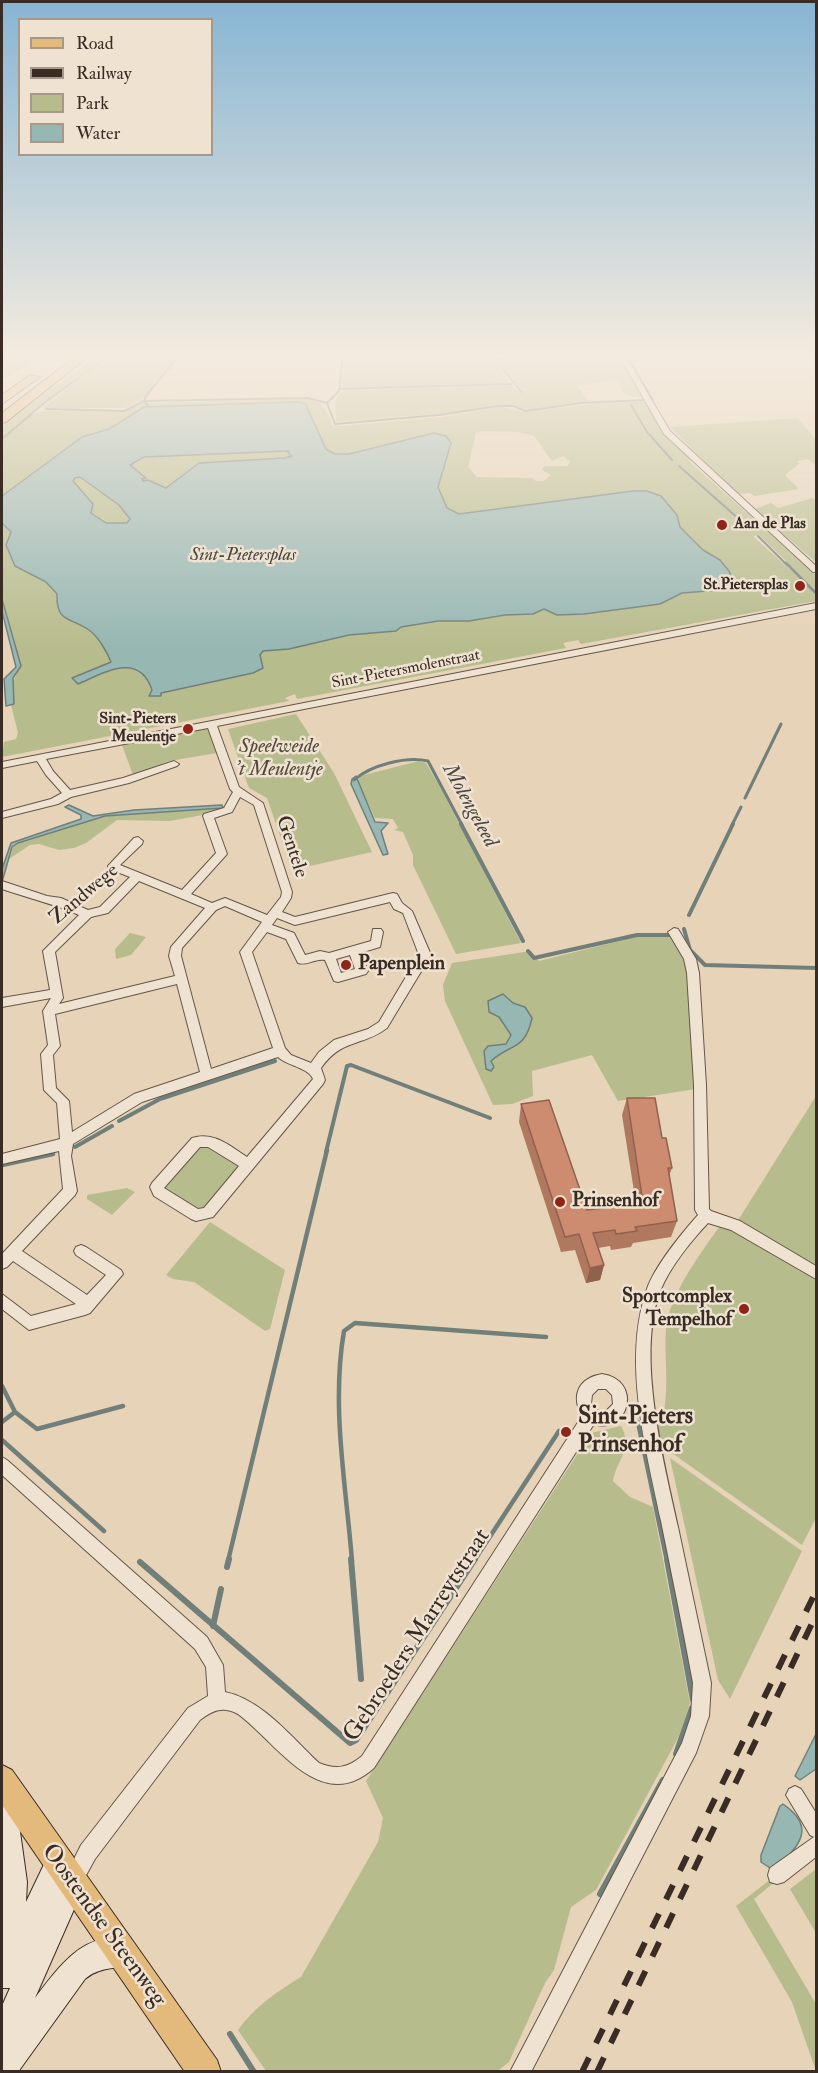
<!DOCTYPE html>
<style>
body{margin:0}
#map{position:relative;width:818px;height:2073px;overflow:hidden;background:#e6d3b8;font-family:"IM FELL Double Pica",serif}
canvas{display:block}
.frame{position:absolute;inset:0;border:3px solid #392c24;pointer-events:none}
.legend{position:absolute;left:18px;top:18px;width:195px;height:138px;box-sizing:border-box;background:#efe2d1;border:2px solid #a6998c;margin:0;padding:8px 10px;list-style:none;font-size:18px;color:#392c24}
.legend li{display:flex;align-items:center;gap:12px;height:30px}
.legend b{width:30px;border:2px solid #a6998c}
</style>
<div id="map">
<canvas width="818" height="2073"></canvas>
<div class="frame"></div>
<ul class="legend">
<li><b style="height:8px;background:#e3ba7c"></b>Road</li>
<li><b style="height:8px;background:#392c24"></b>Railway</li>
<li><b style="height:16px;background:#b7bc8d"></b>Park</li>
<li><b style="height:16px;background:#97b7b3"></b>Water</li>
</ul>
</div>
<script>
const c = document.querySelector('canvas').getContext('2d');
c.lineJoin = 'round';
function paint(path, color) {
  c.fillStyle = color;
  c.fill(path, 'evenodd');
}
function stroke(path, color, width, dash) {
  c.strokeStyle = color;
  c.lineWidth = width;
  c.lineCap = dash ? 'butt' : 'round';
  c.setLineDash(dash || []);
  c.stroke(path);
}
function label(font, color, halo, rows, align = 'center') {
  c.font = font + ' "IM FELL Double Pica",serif';
  c.lineWidth = 5;
  c.setLineDash([]);
  c.textBaseline = 'middle';
  c.strokeStyle = halo;
  c.fillStyle = color;
  for (const [text, x, y, turn = 0] of rows) {
    c.save();
    c.translate(x, y);
    c.rotate((+turn || 0) * Math.PI / 180);
    c.textAlign = isNaN(turn) ? turn : align;
    if (halo) c.strokeText(text, 0, 0);
    c.fillText(text, 0, 0);
    c.restore();
  }
}
paint(new Path2D(`
 M2,357H40L2,380Z
 M94,357H104L29,415L45,411L123,412L141,403L311,399C322,401 329,415 332,425L340,426L442,417L500,407L529,412L581,405L644,401L648,403L664,433L690,459L689,461L816,575V590L759,535L753,536L809,587L816,595V601L581,644L578,640L563,643L566,648L297,699L295,694L285,698L289,701L2,757L4,742L16,739L18,733L11,705L14,704C11,685 12,682 21,666L2,599V426ZM483,431L519,432L534,436L552,461L563,456L570,462L567,466H544L542,470L551,475L544,481H536L532,478L477,477L468,467L476,433Z
 M108,357H176L143,398L125,408H42Z
 M346,357H491L511,383L345,388L342,386Z
 M496,357H620L642,397L625,395L616,380L577,385L588,401L529,410L502,404L449,413L336,422L335,401L343,391L512,385L518,391H522Z
 M798,418L816,440V466L808,459L797,461L799,464L785,475L799,489L754,496L750,493L737,494L670,427Z
 M813,498L816,501V562L754,509L771,503L778,508Z
 M296,714L334,773L372,852L292,870L267,798L249,788L228,729Z
 M205,728L209,731L217,753L169,761L133,775L122,745Z
 M419,761L426,763L439,785L521,943L456,954L413,865V855L403,832L394,830L398,828L393,819L375,818L358,782L360,776Z
 M223,808L208,814L170,821L117,820L86,843L74,848L59,850L39,844L30,845L9,859L14,845L105,816Z
 M130,933L146,937L131,955L116,959L115,949Z
 M664,935L672,938L686,959L696,1089L618,1101L592,1055L532,1071L533,1096L512,1104L493,1105L445,1001L443,985L452,963L531,951L539,961L639,936Z
 M816,1096V1518L802,1545L655,1441C653,1430 663,1422 664,1411C669,1384 664,1355 666,1328C669,1296 701,1252 720,1226L732,1230Z
 M203,1143L240,1165L203,1209H196L164,1188Z
 M127,1188L135,1192L112,1215L87,1199V1195Z
 M210,1222L285,1270L270,1329L265,1331L194,1282L173,1279L166,1275Z
 M621,1426C634,1450 617,1458 613,1481L630,1497L653,1507L690,1703L679,1736L596,1890L571,1907L554,1970L545,1983L509,2062L496,2072L266,2071L238,2030C254,2007 278,1991 301,1977L378,1842L383,1818L366,1781L591,1433Z
 M670,1458L802,1551L730,1699L718,1680Z
 M816,1869V1933L790,1889Z
 M775,1876L777,1880L754,1899L816,2004V2071L792,2002L736,1906Z`), '#b7bc8d');
const water = new Path2D(`
 M296,402L305,403L326,449L335,454H349L434,433L446,436L451,443L438,487L447,508L459,514L633,491H647L661,496L677,515L680,527L703,550L720,560L729,571L732,579L720,590L682,593L660,604L584,614L557,615L544,609L533,614L505,615L469,621H438L401,627L396,631L349,635L289,649L263,651L260,655L263,668L253,673L161,693V696H149L152,690C139,651 104,673 78,684L72,678L111,662C107,652 98,636 89,630C70,617 56,623 57,594L46,582L15,566L6,545L11,532L2,523V496L82,437L109,429L144,407ZM289,451L288,453L292,456L284,458L199,463L166,488L148,480L143,481L142,479L146,478L130,465L144,457ZM80,477L119,505L130,519L127,523H106L91,513L93,504L73,481L75,478Z
 M2,599L21,666L13,678L14,704L6,706L4,679L16,667L2,611Z
 M356,776L375,822L388,823L381,831L388,854L383,855L351,784L352,779Z
 M69,805L93,816L134,810L222,805L223,808L105,816L18,843L12,847L2,882V869L11,843L81,819V815L65,807Z
 M503,994L513,1003L525,1007L532,1018C525,1051 511,1043 491,1061L494,1067L491,1071L486,1069L484,1051L488,1046L506,1044L511,1035L499,1017L489,1012L488,1001Z
 M816,1734V1769L800,1780L795,1776Z
 M783,1804C806,1820 808,1835 789,1855C783,1861 778,1867 770,1868L761,1862V1855L780,1806Z`);
paint(water, '#97b7b3');
stroke(water, '#717f7a', 1.5);
stroke(new Path2D(`
 M494,357L521,392
 M628,357L653,400
 M339,389L511,384
 M327,403L339,391L343,357
 M631,405L647,432L672,460
 M148,406L144,401L146,396L178,357
 M46,409L124,411L144,401L308,398L327,403L335,424L439,415L498,406H513L526,411L581,403L643,400
 M2,439L43,404L107,357
 M679,466L740,520
 M758,536L787,565`), '#717f7a', 2);
stroke(new Path2D(`
 M786,563L816,593
 M354,780C371,765 406,756 428,761L462,825
 M745,798L781,724
 M732,825L741,807`), '#717f7a', 3);
stroke(new Path2D(`
 M461,824L523,941
 M689,915L733,824
 M684,929L690,950L705,965L816,968
 M528,951L534,958L637,935H672
 M119,1121L160,1099L275,1061
 M75,1147L112,1126
 M326,1152L347,1066L351,1065L490,1118`), '#717f7a', 4);
stroke(new Path2D(`
 M2,1165L53,1154
 M2,1386L15,1412L37,1429L123,1406
 M2,1422L15,1412
 M638,1422L667,1561
 M2,1440L104,1531
 M228,1561L327,1150
 M352,1561C346,1485 331,1406 344,1331L355,1323L546,1337
 M474,1561L559,1431`), '#717f7a', 4.5);
stroke(new Path2D(`
 M351,1559L361,1679
 M667,1559L693,1700
 M140,1562L350,1743L356,1740L475,1559
 M227,1567L229,1559
 M213,1626L221,1589
 M676,1754L692,1708
 M600,1894L663,1780
 M230,2034L254,2072`), '#717f7a', 6);
const minor = new Path2D(`
 M620,357H626L670,431L816,566V572H813L664,434Z
 M816,603V609L217,726L239,787L263,803L292,892L291,898L282,912L295,917L393,893L397,894L402,903L412,911L431,955L387,1028C362,1047 342,1038 321,1068L325,1080L323,1084L213,1217L196,1221L191,1219L154,1196L150,1187L152,1183L192,1138C214,1131 230,1146 247,1157L313,1079C308,1067 287,1066 278,1057L142,1102L73,1144L71,1156L77,1191L75,1195L22,1251L87,1295L106,1275L76,1255L74,1251L76,1247L81,1245L86,1247L121,1270L123,1274L90,1313L85,1315L29,1330L2,1309V1294L31,1316L76,1304L13,1261L7,1267L2,1269V1254L63,1189L59,1151L2,1164V1154L60,1139L57,1103L44,1090L41,1054L48,1045L43,1011L51,998L2,1007V998L50,990L43,951L79,915C54,904 28,898 2,889V881L47,896L61,898L88,910L100,907L130,877L109,869L108,866L134,838L138,837L143,841L142,844L120,865L182,890L216,853L203,816L204,814L224,808L233,792L230,789L208,728L46,759L53,771L70,790L123,778L174,761L179,764L177,766L129,783L71,797L58,804L2,818V812L51,799L62,793L46,775L37,761L2,768V762ZM240,797L254,805L282,892L281,897L267,915L225,898L212,903L191,894L227,854L214,818L232,812ZM139,881L205,908L171,947L169,956L175,976L59,1004L63,998L55,952L91,917L108,913ZM390,902L394,909L403,913L419,955L379,1022L368,1029L334,1040L319,1052L311,1063L291,1055L285,1048L252,952L267,932L286,939L298,963C307,966 315,958 325,960L334,981L338,982L366,974L368,971L360,953L380,947L383,932L381,929H373L371,941L329,953L320,951L305,955L294,933L272,925L277,918L295,925ZM225,906L262,922L240,952L273,1048L211,1069L181,956L182,948L216,910ZM350,955L355,969L341,973L336,959ZM177,984L200,1072L134,1094L72,1132L69,1101L56,1088L53,1055L60,1046L55,1014ZM200,1147H208L239,1166L204,1208L198,1209L164,1188Z
 M674,928L678,929L696,959L699,973L706,1085L709,1209L711,1211L740,1221L816,1266V1279L731,1230L708,1223C691,1241 671,1266 661,1289C635,1353 664,1462 678,1527C689,1579 700,1631 711,1683L709,1716L696,1753L531,2072H510L682,1743L691,1716L693,1683C683,1629 672,1575 661,1521C646,1449 621,1358 648,1286C657,1264 682,1233 698,1215L695,1210L694,1085L687,973L684,959L668,932Z
 M602,1374C643,1380 629,1435 594,1424L374,1768C321,1816 278,1744 238,1714C223,1706 213,1710 200,1720L95,1859L79,1888L72,1890L65,1888L63,1881L81,1845L188,1708L208,1696L206,1667L195,1649L2,1475V1457L7,1460L207,1637L223,1665L225,1692C263,1700 292,1738 319,1763C336,1770 348,1768 362,1756L582,1416C571,1396 578,1378 602,1374ZM598,1389H606L612,1395L613,1404L606,1411H598L591,1404L592,1395Z
 M795,1786L801,1789L816,1813V1857L784,1882L777,1884L770,1882L768,1875L770,1868L814,1837L810,1835L786,1795L789,1789Z`);
const secondary = new Path2D(`
 M2,1789L12,1793L16,1803L27,1882L26,1902L49,1854L59,1850L69,1854L73,1864L71,1868L82,1872L86,1882L35,1998C59,1967 88,1924 133,1943L138,1953L133,1963C116,1970 100,1966 85,1979L18,2072H2V2006L10,1988H2Z`);
const primary = new Path2D(`
 M2,1765L12,1770L217,2060L221,2072H185L2,1805Z`);
const trunk = new Path2D(`
 M75,357H88L6,422L2,423V413Z
 M30,375L40,377L2,404V395Z`);
stroke(minor, '#645649', 2);
stroke(secondary, '#392c24', 2);
stroke(primary, '#392c24', 2);
stroke(trunk, '#392c24', 2);
paint(minor, '#efe2d1');
paint(secondary, '#efe2d1');
paint(primary, '#e3ba7c');
paint(trunk, '#e3ba7c');
stroke(new Path2D(`
 M582,2072L816,1591
 M597,2072L816,1615`), '#392c24', 6, [16, 16]);
paint(new Path2D(`
 M627,1098L662,1138L672,1168L669,1176L677,1221L671,1237L633,1243L631,1247L611,1250L610,1246L598,1248L604,1265L600,1280L586,1283L575,1250L561,1252L519,1122L521,1104L587,1210L636,1204L622,1115Z`), '#b0785f');
paint(new Path2D(`
 M604,1265L600,1280L586,1283L590,1268Z`), '#90624e');
const building = new Path2D(`
 M627,1098H655L662,1138H666L672,1168H668L677,1221L635,1227L637,1231L616,1234L615,1230L593,1233L604,1265L590,1268L579,1234L565,1237L521,1104L549,1100L587,1210L643,1203Z`);
paint(building, '#cd8c6f');
stroke(building, '#90624e', 1.5);
const sky = c.createLinearGradient(0, 0, 0, 647);
sky.addColorStop(0, '#87b5d3');
sky.addColorStop(0.55, '#f4ebdf');
sky.addColorStop(1, '#f4ebdf00');
c.fillStyle = sky;
c.fillRect(0, 0, 818, 647);
for (const [x, y, r, color] of [
 [722,525,6,"#8f2418"],
 [800,586,6,"#8f2418"],
 [188,729,6,"#8f2418"],
 [346,965,6,"#8f2418"],
 [560,1202,6,"#8f2418"],
 [744,1309,6,"#8f2418"],
 [566,1432,6,"#8f2418"]
]) {
  const dot = new Path2D();
  dot.arc(x, y, r, 0, 2 * Math.PI);
  c.fillStyle = color;
  c.fill(dot);
  stroke(dot, '#efe2d1', 2);
}
label('bold 16px', '#392c24', '#efe2d1', [
 ["Aan de Plas",734,525,"left"],
 ["St.Pietersplas",788,586],
 ["Sint-Pieters",176,720],
 ["Meulentje",176,738]
], 'right');
label('16px', '#392c24', '#efe2d1', [
 ["Sint-Pietersmolenstraat",406,670,-11]
]);
label('italic 18px', '#4c4841', '#efe2d1', [
 ["Sint-Pietersplas",243,556]
]);
label('italic 20px', '#524939', '#efe2d1', [
 ["Speelweide",279,748],
 ["'t Meulentje",279,771]
]);
label('20px', '#392c24', '#efe2d1', [
 ["Gentele",291,847,72],
 ["Zandwege",85,895,-40]
]);
label('bold 20px', '#392c24', '#efe2d1', [
 ["Papenplein",358,965],
 ["Prinsenhof",572,1202],
 ["Sportcomplex",732,1298,"right"],
 ["Tempelhof",732,1321,"right"]
], 'left');
label('italic 21px', '#4c4841', '#efe2d1', [
 ["Molengeleed",469,806,61]
]);
label('bold 24px', '#392c24', '#efe2d1', [
 ["Sint-Pieters",578,1418],
 ["Prinsenhof",578,1446]
], 'left');
label('24px', '#392c24', '#efe2d1', [
 ["Gebroeders Marreytstraat",418,1636,-57],
 ["Oostendse Steenweg",103,1926,54]
]);
</script>
